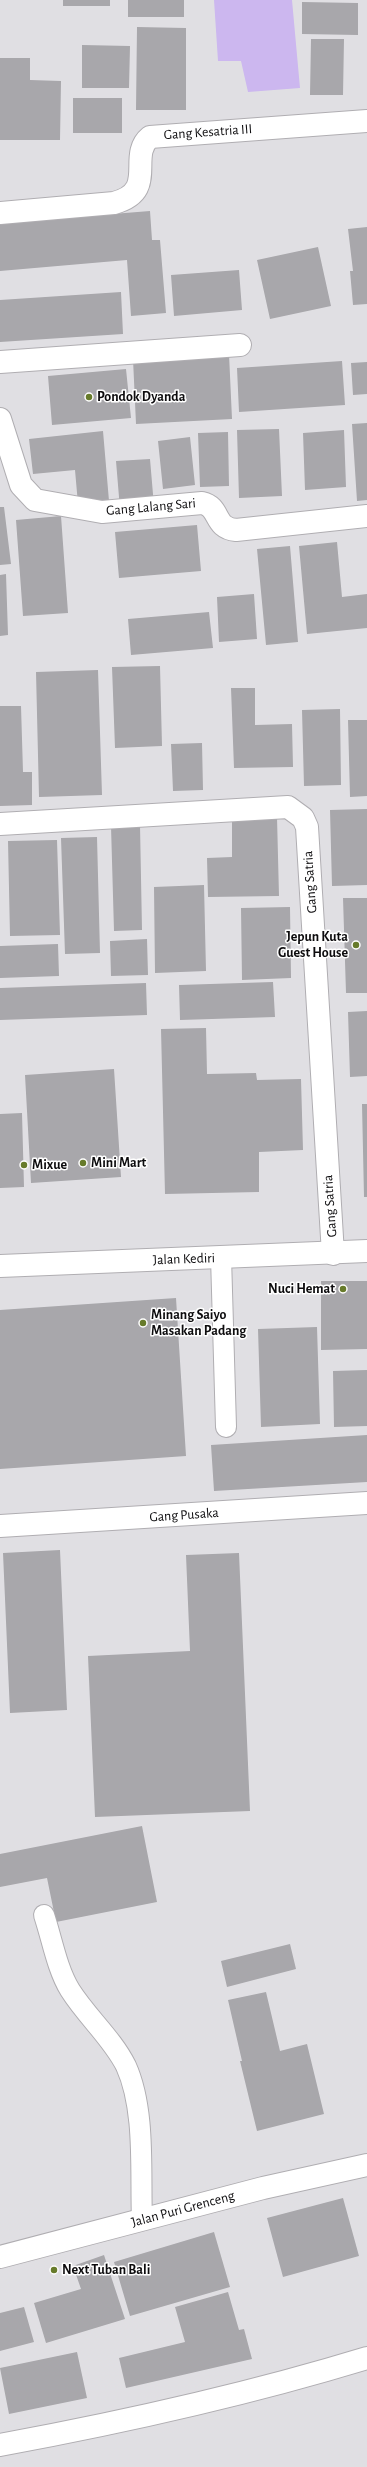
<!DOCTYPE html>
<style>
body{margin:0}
canvas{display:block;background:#e0dfe3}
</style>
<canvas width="367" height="2467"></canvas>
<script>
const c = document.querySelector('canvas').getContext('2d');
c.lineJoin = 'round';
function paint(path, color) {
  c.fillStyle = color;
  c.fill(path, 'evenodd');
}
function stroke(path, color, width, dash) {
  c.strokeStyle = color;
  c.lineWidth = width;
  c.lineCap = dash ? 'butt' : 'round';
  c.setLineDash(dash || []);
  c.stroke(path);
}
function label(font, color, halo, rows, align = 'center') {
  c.font = font + ' "Alegreya Sans",sans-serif';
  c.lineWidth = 3;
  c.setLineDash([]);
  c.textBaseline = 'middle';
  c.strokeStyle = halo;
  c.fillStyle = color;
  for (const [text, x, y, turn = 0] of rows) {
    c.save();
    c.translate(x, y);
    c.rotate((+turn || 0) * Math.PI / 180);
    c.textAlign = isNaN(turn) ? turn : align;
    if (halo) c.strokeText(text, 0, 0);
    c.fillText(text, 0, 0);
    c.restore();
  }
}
paint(new Path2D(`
 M214,0H292L300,88L248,92L241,61H218Z`), '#ccb7ef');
paint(new Path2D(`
 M63,0H110V6H63Z
 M128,0H184V17H128Z
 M302,2L358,3V35L302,34Z
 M137,27L186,28V110H136Z
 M311,39H344L343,95H310Z
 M82,45L130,46L129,88H82Z
 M0,58H30V80L61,81L60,140H0Z
 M73,98H122V133H73Z
 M150,211L152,240H160L166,313L131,316L127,260L0,271V223Z
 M367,227V304L353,305L350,271H353L348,229Z
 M318,247L331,306L270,319L257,260Z
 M239,270L242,310L174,316L171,275Z
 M121,292L123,334L0,342V300Z
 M229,354L232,419L136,424L133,359Z
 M342,361L345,405L239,412L237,368Z
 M367,362V394L353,395L351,363Z
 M126,369L131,418L52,425L48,376Z
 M367,423V500L357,501L352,424Z
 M279,429L282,496L239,498L237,430Z
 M344,430L346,487L305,490L303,433Z
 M103,431L109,501L78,504L75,470L33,474L29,439Z
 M228,432L229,486L200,487L198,433Z
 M190,437L195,485L163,489L158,441Z
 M150,459L154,506L120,509L116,461Z
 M0,507H4L11,564L0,565Z
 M61,516L68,613L23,616L16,520Z
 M197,525L201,571L119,578L115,532Z
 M337,542L342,597L367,594V628L307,634L299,546Z
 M290,546L298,642L266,645L257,549Z
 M6,574L8,635L0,636V575Z
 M254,594L257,639L219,642L217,597Z
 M209,612L213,648L131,655L128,619Z
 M160,666L162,746L115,748L112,667Z
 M98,670L102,795L39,797L36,672Z
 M231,688H255V725L292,724L293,767L234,768Z
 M0,706H21L23,772H32V805L0,806Z
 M340,709L341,785L304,786L302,710Z
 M348,720H367V796L350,797Z
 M202,743L203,790L173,791L171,744Z
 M367,809V885L332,886L330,810Z
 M277,817L279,896L208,897L207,858L232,857V819Z
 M140,825L142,930L114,931L111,826Z
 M97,837L100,953L65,954L61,838Z
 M57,840L60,935L10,936L8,841Z
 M204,885L206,971L155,973L154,887Z
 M343,898H367V993H346Z
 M290,907L291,978L242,980L241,908Z
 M147,939L148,975L111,976L110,941Z
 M58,944L59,976L0,978V946Z
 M273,982L275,1017L180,1020L179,985Z
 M146,983L147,1015L0,1020V988Z
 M367,1011V1076L350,1077L348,1012Z
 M206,1028L207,1074L256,1073L257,1080L301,1079L303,1150L259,1152V1192L165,1194L161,1029Z
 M114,1069L121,1177L31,1183L25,1075Z
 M362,1104H367V1197H364Z
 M22,1113L24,1187L0,1188V1114Z
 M321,1281H367V1349L321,1350Z
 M176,1298L186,1456L0,1469V1310Z
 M317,1327L320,1424L261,1427L258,1329Z
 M367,1370V1426L334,1427L333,1371Z
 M367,1435V1482L214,1491L211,1445Z
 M60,1550L67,1710L10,1713L3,1553Z
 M239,1553L250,1811L95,1817L88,1656L190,1651L186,1555Z
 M142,1826L157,1902L56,1922L47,1878L0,1887V1854Z
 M290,1944L296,1969L227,1987L221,1961Z
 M266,1992L280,2051L307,2044L324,2114L257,2131L240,2061H242L228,2000Z
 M343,2198L359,2256L283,2277L267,2218Z
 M214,2232L230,2287L130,2316L114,2262Z
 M104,2255L125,2319L46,2343L34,2303L81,2289L73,2266Z
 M228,2292L239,2330L244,2329L252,2359L126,2388L119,2358L185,2342L175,2307Z
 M24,2307L34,2342L0,2351V2313Z
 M77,2352L87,2398L9,2414L0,2368Z`), '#a8a7ab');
const service = new Path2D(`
 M221,1257L226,1427
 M44,1915C52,1939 57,1969 70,1990C87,2017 112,2038 126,2066C146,2110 140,2173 142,2220`);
const minor = new Path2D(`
 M0,213L114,203C159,191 127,156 150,137L367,121
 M0,362L240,345
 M0,419L21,485L35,500L102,512L202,503C221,507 213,528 236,530L367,516
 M0,824L288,807L303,818L307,827L333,1254
 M0,1526L367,1503
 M0,2257L263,2188L367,2165
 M0,2445C124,2422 246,2395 367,2358`);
const secondary = new Path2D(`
 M0,1266L367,1251`);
stroke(service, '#b0aeb2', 22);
stroke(minor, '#b0aeb2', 24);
stroke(secondary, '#b0aeb2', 24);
stroke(service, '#fff', 20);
stroke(minor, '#fff', 22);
stroke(secondary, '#fff', 22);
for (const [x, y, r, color] of [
 [89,397,4,"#677b2b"],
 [356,945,4,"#677b2b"],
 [83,1163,4,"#677b2b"],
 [24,1165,4,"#677b2b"],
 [343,1289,4,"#677b2b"],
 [143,1323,4,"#677b2b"],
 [54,2270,4,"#677b2b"]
]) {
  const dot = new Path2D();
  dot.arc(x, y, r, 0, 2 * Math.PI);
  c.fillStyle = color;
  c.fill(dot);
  stroke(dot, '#fff', 1.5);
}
label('14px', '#0d0c0e', '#fff', [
 ["Gang Kesatria III",208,132,-4],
 ["Gang Lalang Sari",151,507,-5],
 ["Gang Satria",310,882,-94],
 ["Gang Satria",330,1206,-94],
 ["Jalan Kediri",184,1259,-2],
 ["Gang Pusaka",184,1515,-4],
 ["Jalan Puri Grenceng",183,2209,-15]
]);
label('bold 14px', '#0d0c0e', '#fff', [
 ["Pondok Dyanda",97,397],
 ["Jepun Kuta",348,937,"right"],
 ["Guest House",348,953,"right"],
 ["Mini Mart",91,1163],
 ["Mixue",32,1165],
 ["Nuci Hemat",335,1289,"right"],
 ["Minang Saiyo",151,1315],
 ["Masakan Padang",151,1331],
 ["Next Tuban Bali",62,2270]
], 'left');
</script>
